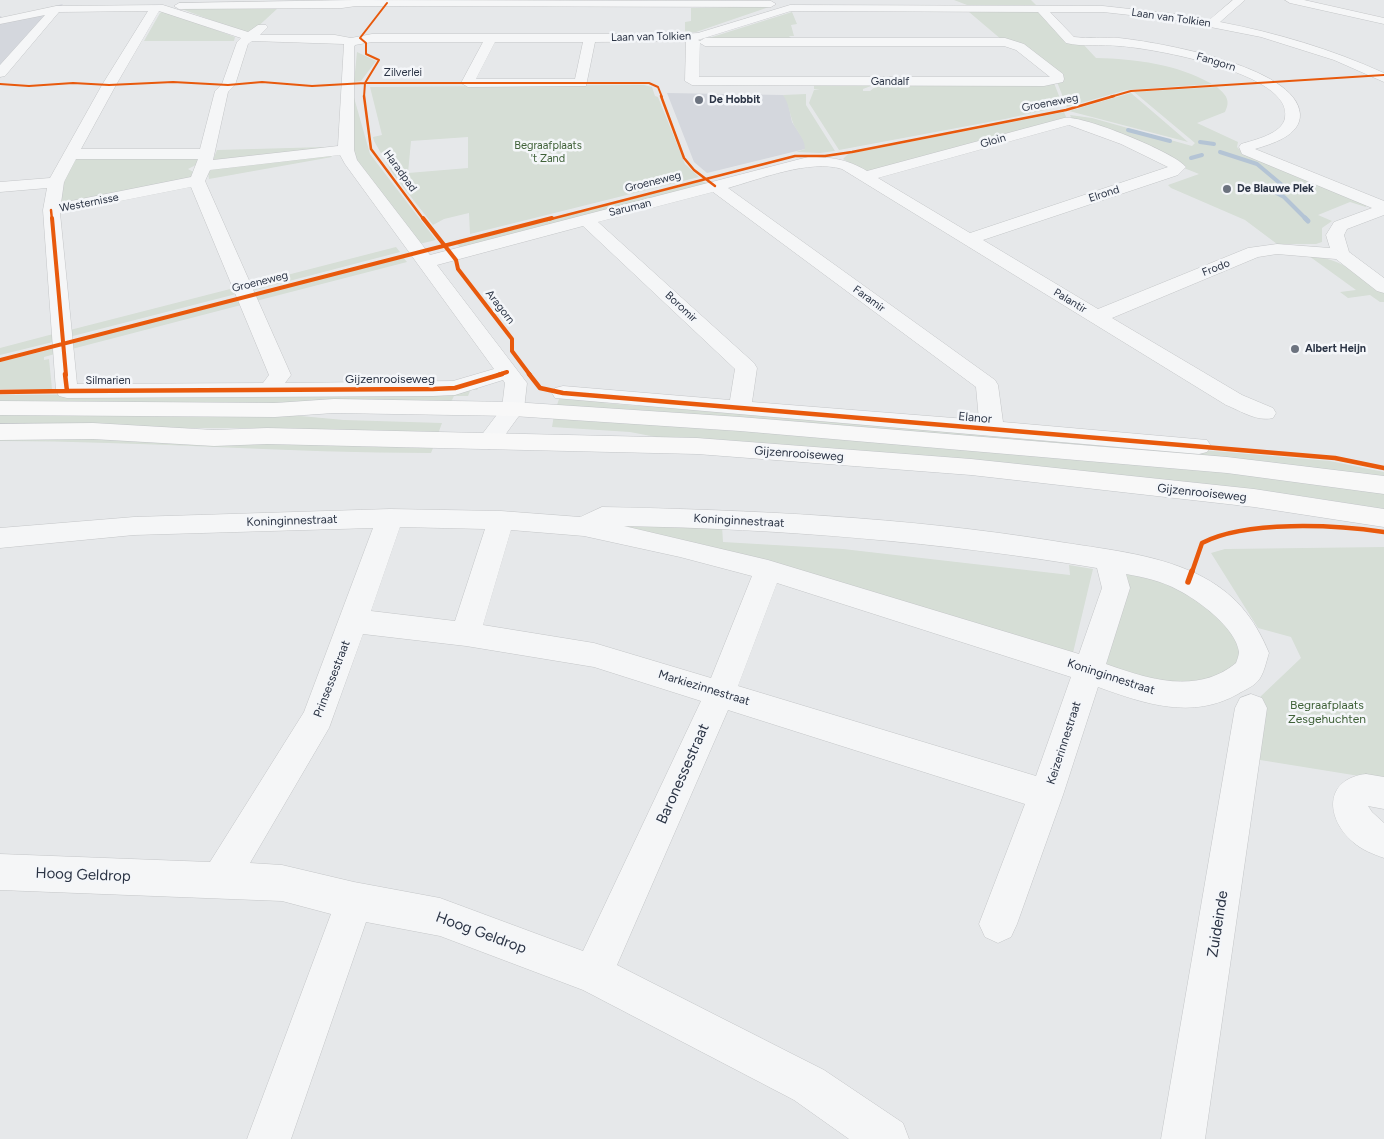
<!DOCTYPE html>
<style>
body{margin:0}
canvas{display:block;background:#e6e8ea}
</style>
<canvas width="1384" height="1139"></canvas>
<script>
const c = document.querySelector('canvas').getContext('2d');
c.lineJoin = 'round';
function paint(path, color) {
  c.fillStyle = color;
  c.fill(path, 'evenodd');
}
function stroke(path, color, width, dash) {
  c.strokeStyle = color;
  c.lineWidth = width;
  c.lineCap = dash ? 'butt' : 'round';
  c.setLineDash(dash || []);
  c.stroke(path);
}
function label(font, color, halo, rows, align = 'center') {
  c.font = font + ' Figtree,sans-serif';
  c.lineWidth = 5;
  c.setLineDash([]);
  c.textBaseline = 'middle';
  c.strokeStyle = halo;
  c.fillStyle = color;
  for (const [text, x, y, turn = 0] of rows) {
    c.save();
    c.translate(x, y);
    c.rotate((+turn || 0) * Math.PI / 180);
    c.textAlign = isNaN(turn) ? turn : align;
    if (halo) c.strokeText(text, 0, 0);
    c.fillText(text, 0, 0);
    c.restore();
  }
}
paint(new Path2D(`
 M63,4L0,78V16L4,18Z
 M667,93L783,95L787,98L792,122L805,142V149L707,173L694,162Z`), '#d4d7dd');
paint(new Path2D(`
 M954,0H1031L1036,5H967Z
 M772,6L696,32L685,33V22L691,21V8Z
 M179,8H278L252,32L246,33Z
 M1036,10L1083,44L1096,58C1136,59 1177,64 1212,84L1126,90L1067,107L1057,82L1064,80L1002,40L969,12Z
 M164,11L235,37L234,41H144L160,13Z
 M792,12L797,24L791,25L794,36H789L793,40L709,38Z
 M357,52L376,61L361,81L354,82Z
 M814,83H871V86L863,89V91H870L876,86L875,83H1054L1063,106L1005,119L839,150L809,103L814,90H820L814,89Z
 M644,85L652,87L655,96L658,97L685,164L699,177L470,234L469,213L444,219L433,225L393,174L374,141L373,137L382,135L370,87ZM468,137V168L408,173L411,141Z
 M1217,87C1226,95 1231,100 1225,112L1197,123L1238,142L1237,147L1243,153L1366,205V207L1350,202L1318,215L1332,221L1322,228V242L1316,244H1277L1245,220L1171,188L1168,185L1199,174L1184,168L1178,161L1072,119L1070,115L1092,118L1192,146L1195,143L1134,92Z
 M1131,93L1188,142L1069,111Z
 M353,94L370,154L436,240L419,244L353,155Z
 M806,94V105L835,151L820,153L796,152L805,149C805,137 795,131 792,120C789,110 788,102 783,95Z
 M1064,112L1067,119L868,173L843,159L848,154Z
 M326,147L328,149L219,161L213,160L217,150Z
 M199,155L196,165L188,169L195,173L194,177L57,207L67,173L78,156Z
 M330,155L332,157L209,179L208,172L216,167Z
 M702,181L709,184L461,249L457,244Z
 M396,247L400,252L251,291L248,285Z
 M1309,256C1342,258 1358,275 1384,293V302H1380L1370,295L1348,298L1340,292L1356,290Z
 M403,257L407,262L256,301L254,296Z
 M238,287L240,293L69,337L70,330Z
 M243,299L245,304L68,350V344Z
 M57,333V341L0,355V348Z
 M56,348L55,354L44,357V360L49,359L52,389H0V362Z
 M480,385L477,390L471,389L468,396H454L450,404L0,406V395L450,392Z
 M560,396L604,400V403L638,406L640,402L1330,461L1384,472V482L556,408Z
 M257,412L344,420L442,423L438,434L252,428H0V413Z
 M554,415L1283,475L1384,491V509L1308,497L1034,470L698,445L630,432L552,427Z
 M0,436L433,448L431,453C287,453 144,441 0,441Z
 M612,524L722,526L723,542L843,549L1070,575L1069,565L1093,569L1072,657Z
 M1384,547V780L1254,759L1260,697L1301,658L1291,637L1258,628L1211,553L1225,549Z
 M1120,566L1179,583L1240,632V666L1201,689L1104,672L1108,658L1104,656Z`), '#d6ded6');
stroke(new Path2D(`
 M1128,130L1170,141
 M1200,142L1214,144
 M1220,152L1257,164L1288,190
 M1191,158L1202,155
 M1265,187L1284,197L1307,220`), '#b4c4d5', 4);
stroke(new Path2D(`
 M1305,218L1308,221`), '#b4c4d5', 5);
const minor = new Path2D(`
 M354,0L771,1L776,4L771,7L356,6L342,8L179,9L174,6L179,3Z
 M1233,0H1245L1220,22C1277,33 1331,49 1384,73V82L1334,60L1261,37L1175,20L1103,12H1050L1074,37C1089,39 1104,37 1119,38C1157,42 1297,66 1300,114C1301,136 1271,144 1255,149L1384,201V215L1347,229L1344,235L1349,252L1384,278V293L1377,291L1336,259L1277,254L1258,257L1112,318L1242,395L1273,408L1276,413L1273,418C1257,422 1241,411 1226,405L842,169C810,159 760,179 728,188L995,380L998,385L1003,422L1207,440L1211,446L1207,452L1199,454L555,398L552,393L555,388L563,386L730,400L735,369L583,226L437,265L527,383L524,409L497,446L489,449L481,446L477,441L502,408L505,383L503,380L455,395L433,396L67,398L59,396L56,391L43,210L47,188L0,192V182L50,178L102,85L148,11L59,12L5,76L0,77V65L45,15L0,24V18L56,6L163,5L248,32L258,25H266L268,27L260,35H335L351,38L372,34H682L698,33L790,5L1103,6L1175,14L1209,20ZM159,11L241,38L237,42L222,84L215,91L200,149H81L116,85ZM791,11L1038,12L1066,43C1083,47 1101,44 1119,46C1151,48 1294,73 1285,118C1282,134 1254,140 1241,144L1239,147L1242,154L1372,208L1334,222L1326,235L1330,248L1277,244L1248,248L1098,309L983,240L1178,175L1186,167C1176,153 1081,114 1064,118L867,171C847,159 831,157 808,157L430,255L357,160L354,150V47L355,45L372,42H483L461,83L468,87L586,86L595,42L686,41L685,81L692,85L1044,86L1063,82L1064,79L1063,74L1024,44L1005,38H705L700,41L698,40ZM252,41L344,44L338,146L213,160L228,92L235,85L248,44ZM495,42H583L575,79H476ZM700,43L705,46H1004L1016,50L1050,77H699ZM1069,125L1121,144L1168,167L970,233L878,178ZM340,155L345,164L494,369L453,381L285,383L291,375L205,181L210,170ZM76,159H198L191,177L61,203L64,182ZM191,187L269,375L263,383L77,384L60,213ZM713,192L976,387L979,420L752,402L757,368L754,363L598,222Z
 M1285,0H1304L1384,18V24L1290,3Z
 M602,507C753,510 905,517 1054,541C1102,549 1153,553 1197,574C1234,592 1254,617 1269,653C1266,662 1264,674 1258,681C1253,687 1244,690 1238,694C1192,720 1145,704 1098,687L1063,795L1017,924L1011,937L998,943L985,937L979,924L1025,804L728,710L617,965L824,1070L903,1123L909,1139H849L794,1100L583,990L440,936L366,922L291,1139H247L331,914L282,901L0,890V854L210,862L304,712L373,528L134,535L0,548V528L134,517L390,509L501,511L580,517ZM624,526C782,529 941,542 1097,568L1102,588L1079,654L768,560ZM400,527L485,529L455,621L371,611ZM511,530L584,536L680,557L752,576L711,678L594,643L483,625ZM1126,574C1143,577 1162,581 1178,590C1198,600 1236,628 1239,652C1239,655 1237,660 1236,663C1197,695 1148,679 1106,664L1130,588ZM777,583L1071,677L1036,776L738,686ZM363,634L466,646L594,667L701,701L583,951L440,898L354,882L282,865L250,863L329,728Z
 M1251,694L1262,698L1267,708L1205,1139H1161L1235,708L1240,698Z
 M1366,774L1384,777V809L1368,806L1372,812L1384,823V858C1373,854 1362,850 1353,842C1326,819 1323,779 1366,774Z`);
const major = new Path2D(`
 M334,399L513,402L740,417L1227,457L1384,476V494L1227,473L740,431L513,416L334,413L275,417L0,415V401L275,403Z
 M93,423L214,430L267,428L697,438L971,459L1254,489L1384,509V527L1254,507L971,475L697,454L267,444L214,446L93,439L0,440V424Z`);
stroke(minor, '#c4c6c8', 1);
stroke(major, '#c2c5c8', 1);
paint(minor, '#f5f6f7');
paint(major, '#f8f8f8');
stroke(new Path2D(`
 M0,84L29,86L73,83L109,85L173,82L228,85L262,82L312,86L365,83H649L658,87L662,97
 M364,97L365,83L379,60L366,54V43L360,38L387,3
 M1110,97L1131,91L1384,75`), '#e8590c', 2);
stroke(new Path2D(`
 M364,96L371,149L424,220
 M661,96L684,158L694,170L715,186
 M51,210L52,220
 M547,220L795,156H825L852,152L1066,110L1114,96`), '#e8590c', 2.5);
stroke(new Path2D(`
 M52,218L66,375
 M423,218L456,260L458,269L512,339V351L530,375
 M0,360L552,218
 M498,375L507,372`), '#e8590c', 4);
stroke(new Path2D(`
 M65,374L67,391L433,389L455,388L502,374
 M529,374L540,388L563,393L1335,458L1384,468
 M0,392L67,391
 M1192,572L1202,543C1246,520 1335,525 1384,532`), '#e8590c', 4.5);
stroke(new Path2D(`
 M1188,582L1192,571`), '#e8590c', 5.5);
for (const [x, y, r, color] of [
 [699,100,5,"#6c737f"],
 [1227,189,5,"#6c737f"],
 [1295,349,5,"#6c737f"]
]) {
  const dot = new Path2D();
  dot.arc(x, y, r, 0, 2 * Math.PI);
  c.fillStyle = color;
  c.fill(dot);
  stroke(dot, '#f4f6f9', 2);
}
label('11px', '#2b3445', '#f4f6f9', [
 ["Laan van Tolkien",1171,18,8],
 ["Laan van Tolkien",651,37,-1],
 ["Fangorn",1216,62,17],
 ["Zilverlei",403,73],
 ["Gandalf",890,82],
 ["Groeneweg",1050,103,-11],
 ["Gloin",993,141,-16],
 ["Haradpad",400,171,54],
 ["Groeneweg",653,182,-14],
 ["Elrond",1104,194,-18],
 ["Westernisse",89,203,-11],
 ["Saruman",630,208,-14],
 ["Frodo",1216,268,-22],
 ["Groeneweg",260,282,-14],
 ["Faramir",869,299,36],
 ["Palantir",1070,301,31],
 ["Aragorn",500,307,52],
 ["Boromir",681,307,43],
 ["Silmarien",108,381]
]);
label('bold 11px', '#2b3445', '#f4f6f9', [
 ["De Hobbit",709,100],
 ["De Blauwe Plek",1237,189],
 ["Albert Heijn",1305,349]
], 'left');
label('11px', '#3f6138', '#f4f6f9', [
 ["Begraafplaats",548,146],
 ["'t Zand",548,159]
]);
label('12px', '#2b3445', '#f4f6f9', [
 ["Gijzenrooiseweg",390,379],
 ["Elanor",975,418,5],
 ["Gijzenrooiseweg",799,454,4],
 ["Gijzenrooiseweg",1202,493,6],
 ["Koninginnestraat",292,521,-2],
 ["Koninginnestraat",739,521,3],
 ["Koninginnestraat",1111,677,18],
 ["Prinsessestraat",332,679,-69],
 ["Markiezinnestraat",704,688,17],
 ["Keizerinnestraat",1064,743,-72]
]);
label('12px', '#3f6138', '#f4f6f9', [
 ["Begraafplaats",1327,705],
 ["Zesgehuchten",1327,719]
]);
label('15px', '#2b3445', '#f4f6f9', [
 ["Baronessestraat",683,774,-66],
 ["Hoog Geldrop",83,875,2],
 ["Zuideinde",1218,924,-81],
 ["Hoog Geldrop",481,933,20]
]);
</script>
